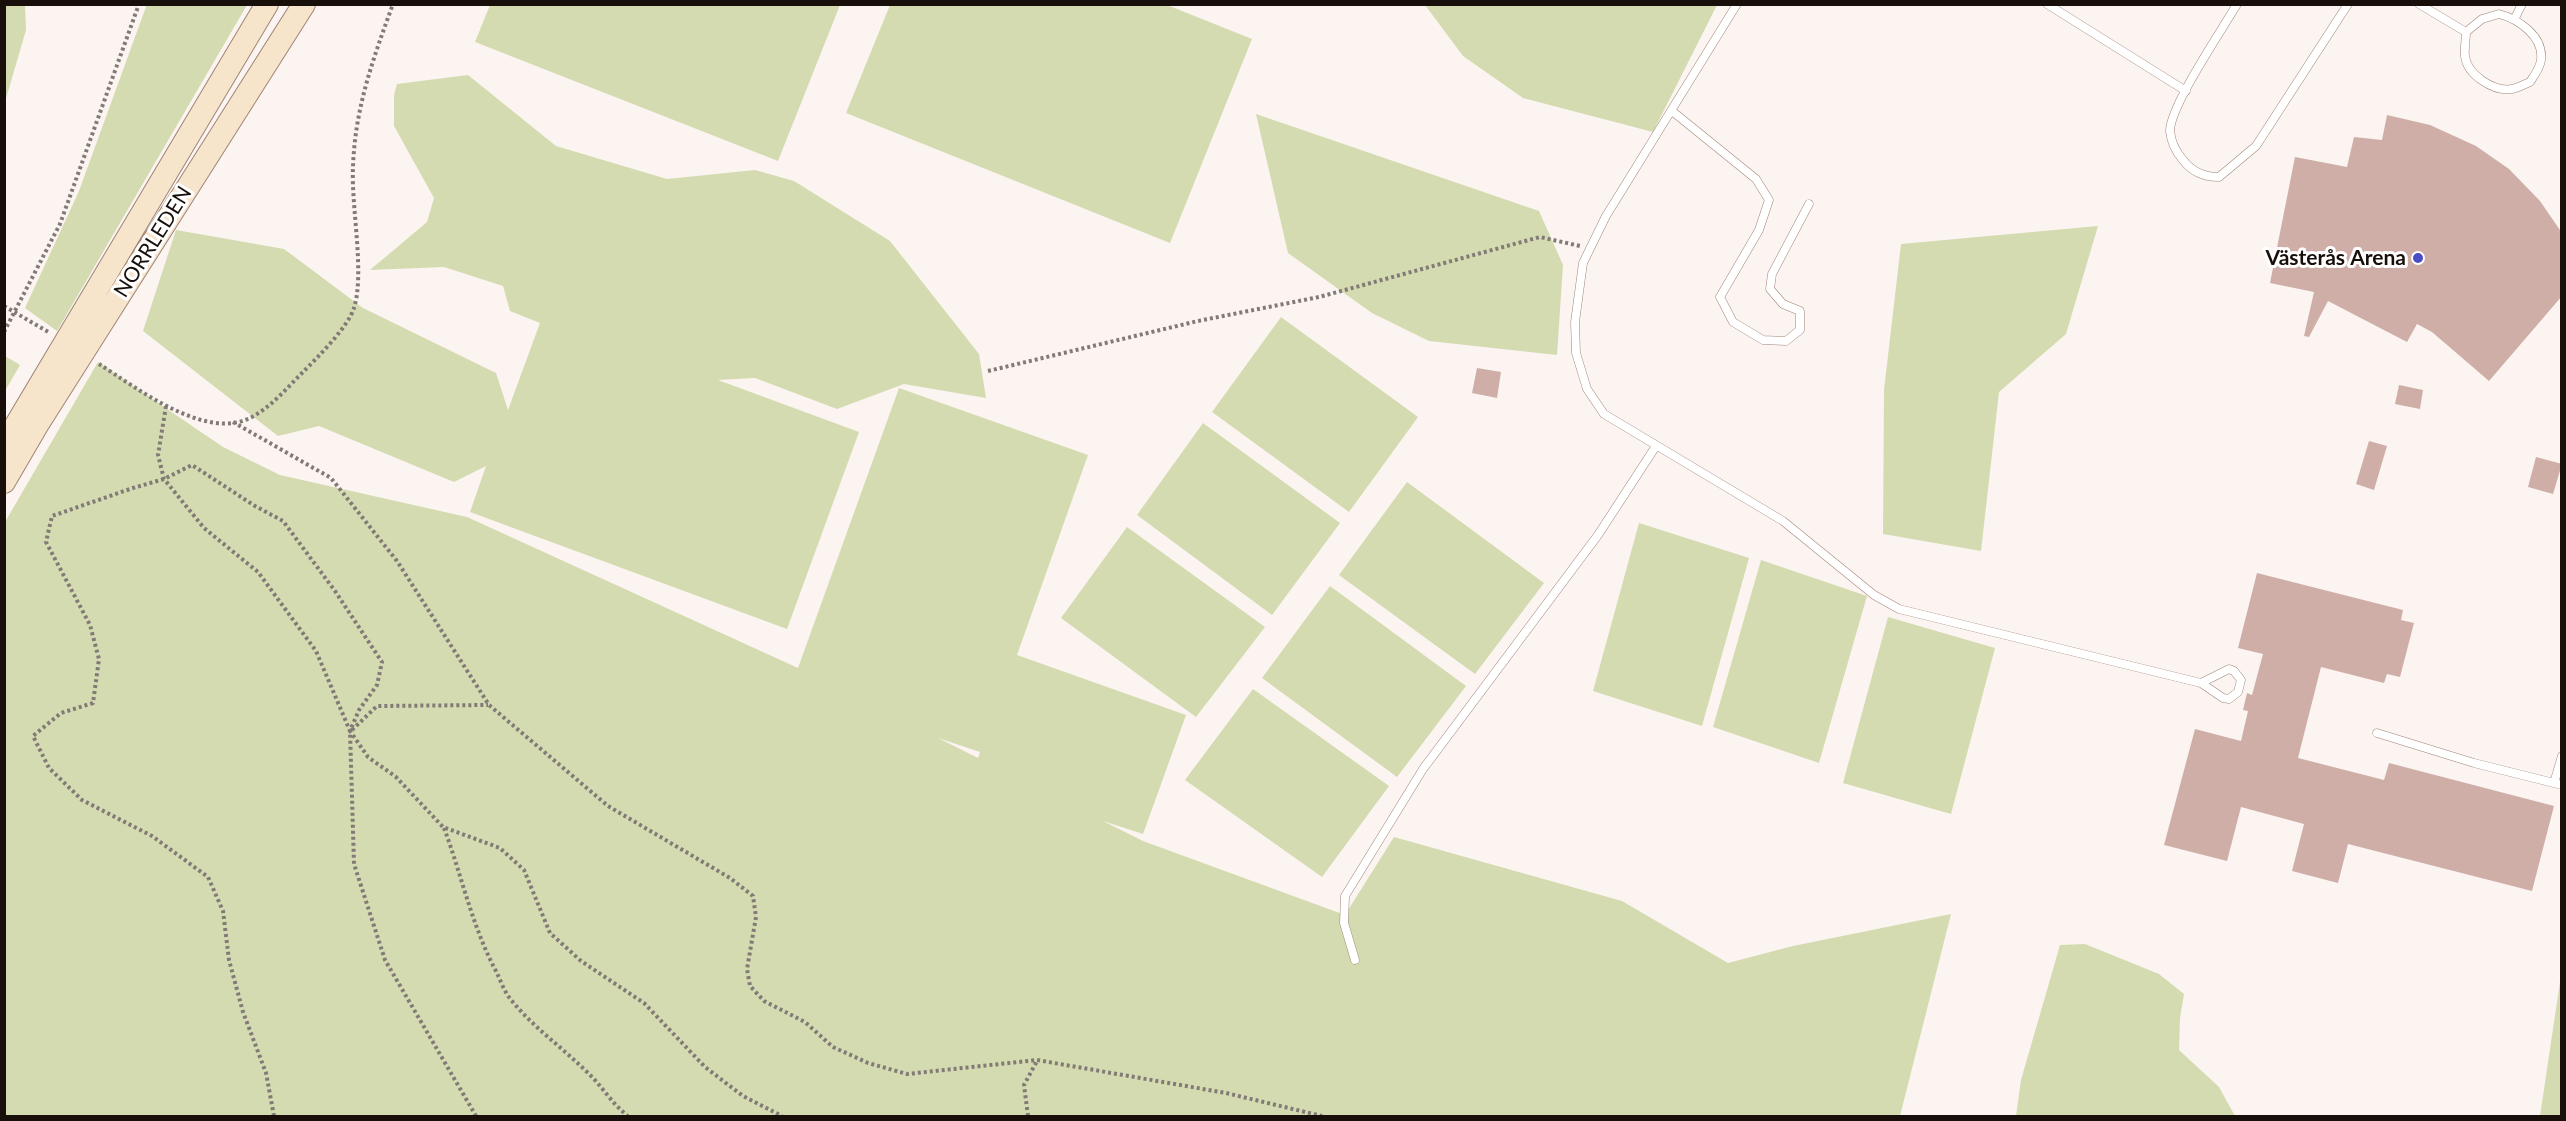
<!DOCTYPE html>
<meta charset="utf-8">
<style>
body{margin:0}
#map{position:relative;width:2566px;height:1121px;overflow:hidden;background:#fbf4f1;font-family:Lato,sans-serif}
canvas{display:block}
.frame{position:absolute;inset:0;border:6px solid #180f0a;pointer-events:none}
</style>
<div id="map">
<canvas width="2566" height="1121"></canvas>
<div class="frame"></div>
</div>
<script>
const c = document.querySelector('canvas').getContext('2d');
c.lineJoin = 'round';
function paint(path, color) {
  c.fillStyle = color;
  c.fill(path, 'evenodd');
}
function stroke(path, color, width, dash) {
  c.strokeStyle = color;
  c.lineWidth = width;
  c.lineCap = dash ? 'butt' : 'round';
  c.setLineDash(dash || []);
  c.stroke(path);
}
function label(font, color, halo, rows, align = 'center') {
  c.font = font + ' Lato,sans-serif';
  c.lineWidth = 6;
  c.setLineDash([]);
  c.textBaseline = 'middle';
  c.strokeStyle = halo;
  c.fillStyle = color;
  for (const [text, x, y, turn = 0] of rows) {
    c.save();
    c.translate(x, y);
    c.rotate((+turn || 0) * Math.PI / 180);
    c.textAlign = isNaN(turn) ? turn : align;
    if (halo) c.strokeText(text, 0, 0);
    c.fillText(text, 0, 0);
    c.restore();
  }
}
paint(new Path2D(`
 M5,4L25,5L26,30L5,102Z
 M147,4L247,5L57,331L25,308L79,191Z
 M490,5V4L840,5L778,161L475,42Z
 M890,5H1167L1252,39L1170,243L846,113Z
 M1425,5H1717L1653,132L1523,98L1463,56Z
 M468,75L556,146L667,179L755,170L794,181L890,241L979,354L986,398L904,384L837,409L755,378L718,380L859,432L787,629L470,512L486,466L454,482L319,426L278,436L143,331L176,230L284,249L363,308L496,373L508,410L540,323L510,311L503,286L444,267L370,270L427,222L434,198L394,126V95L397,84Z
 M1256,114L1539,211L1563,265L1557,355L1429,341L1372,313L1288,253Z
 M2098,226L2066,334L1999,392L1981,551L1883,534L1884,390L1901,244Z
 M1281,317L1418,417L1349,512L1212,412Z
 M5,356L20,365L5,391Z
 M98,362L223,447L280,475L467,517L798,668L899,388L1088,455L1017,655L1186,715L1143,834L1103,821L1143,841L1345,915L1394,837L1622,901L1728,963L1793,946L1951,914L1900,1116H5V522ZM938,738L980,752L978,758Z
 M1203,423L1340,523L1272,615L1137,515Z
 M1407,482L1544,583L1475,674L1339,575Z
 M1639,523L1749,558L1702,726L1593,691Z
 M1127,527L1265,627L1196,717L1061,618Z
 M1761,560L1867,596L1819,763L1713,727Z
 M1330,586L1466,686L1397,777L1262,678Z
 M1888,617L1995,648L1951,814L1843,783Z
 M1253,689L1389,786L1322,877L1185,780Z
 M2085,944L2159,974L2184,994L2180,1018L2179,1050L2219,1087L2235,1116H2016L2021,1080L2060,945Z
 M2561,975V1116H2540Z`), '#d5dbb0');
paint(new Path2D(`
 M2387,115L2430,125L2476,146L2509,169L2540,201L2562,233V296L2489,381L2432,332L2417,324L2407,342L2328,301L2309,337L2304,336L2314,292L2270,283L2295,157L2347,167L2354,137L2382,140Z
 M1477,368L1501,372L1497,398L1472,393Z
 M2399,385L2423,390L2420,409L2395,404Z
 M2369,441L2387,446L2374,490L2356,484Z
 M2536,457L2562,464L2553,494L2528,487Z
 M2257,573L2403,610L2401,620L2414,623L2400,677L2387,674L2384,683L2321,667L2298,758L2384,780L2389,763L2554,806L2532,891L2348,844L2338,883L2292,871L2304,824L2241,807L2227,861L2164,845L2195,729L2241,741L2248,711L2243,710L2247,693L2252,695L2263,654L2238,648Z`), '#cfaea8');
const service = new Path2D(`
 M1737,4L1606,216L1583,263L1575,322L1576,353L1587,389L1604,414L1783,521L1874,595L1899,609L2201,683L2223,698L2229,699L2238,692L2241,680L2234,671L2229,669L2201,683
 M2047,4L2186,91
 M2237,4C2222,30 2170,106 2170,131C2171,141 2176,152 2183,160C2192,172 2204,177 2219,177L2256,146L2348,4
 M2419,4L2466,32
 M2499,14C2518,19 2544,36 2541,60C2540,68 2534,76 2530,82C2525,84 2518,88 2512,89C2494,92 2467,75 2465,56C2464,49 2466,40 2466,32L2482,19Z
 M2515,18L2522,4
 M1672,111L1756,179L1769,200L1759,230L1720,297L1733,322L1763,340L1786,341L1800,330V311L1783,304L1770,289L1772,274L1809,204
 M2377,733L2474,763L2562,785
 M2554,783L2562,756
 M1355,960L1344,923L1345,896L1423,769L1598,535L1656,446`);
const secondary = new Path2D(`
 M4,445L267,4
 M4,482L39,422L304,4`);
stroke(service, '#a08477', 9);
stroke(secondary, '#a08477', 24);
stroke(new Path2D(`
 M4,306L50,333
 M4,332L60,224L139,4
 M99,364C137,388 206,442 252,417C272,406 287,388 303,372C318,357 348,327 354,308C365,273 351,207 353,167C355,108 373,59 393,4
 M988,371L1198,321L1319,297L1540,237L1580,246
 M166,406L158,455L164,479L204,528L258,572L316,651L350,731L354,864L385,960L476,1116
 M233,422L331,478L397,561L489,705L608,806L730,878L753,896L756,917L747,969L750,986L764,1001L805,1022L833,1047L868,1063L907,1074L1037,1060L1226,1093L1322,1116
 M352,730L377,706L488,705
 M444,828C462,876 472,927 497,973C501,982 505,993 512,1001C534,1028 563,1048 588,1073C602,1086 612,1104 628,1116
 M274,1116L266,1073L243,1012L229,960L223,911L208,877L152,836L82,800L49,768L33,736L61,713L93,703L99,659L90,625L46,542L52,516L133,488L164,479L192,465L255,506L283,521L335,591L382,662L377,685L359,710L350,731L368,757L396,777L443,827L500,848L524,870L550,933L581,961L644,1003L705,1067L743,1096L782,1116
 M1028,1116L1024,1085L1037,1061`), '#827a76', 4, [3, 3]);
stroke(service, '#fff', 8);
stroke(secondary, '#f6e4cb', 22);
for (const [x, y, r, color] of [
 [2418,258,6,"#4a4ec4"]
]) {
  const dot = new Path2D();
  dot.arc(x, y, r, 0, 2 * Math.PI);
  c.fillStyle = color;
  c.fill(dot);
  stroke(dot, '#fff', 2);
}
label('21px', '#180f0a', '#fff', [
 ["NORRLEDEN",153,242,-58]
]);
label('bold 21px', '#180f0a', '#fff', [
 ["Västerås Arena",2406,258]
], 'right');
</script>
